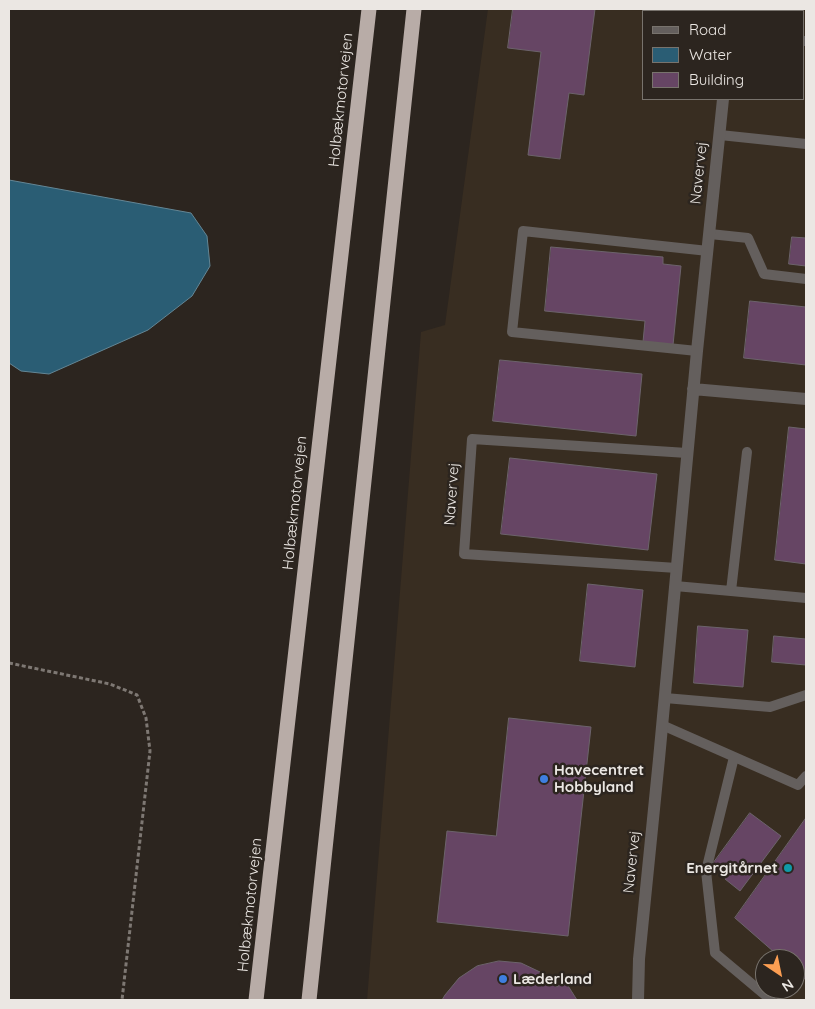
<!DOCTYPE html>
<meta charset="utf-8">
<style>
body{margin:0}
#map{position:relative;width:815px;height:1009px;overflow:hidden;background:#2c251f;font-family:Quicksand,sans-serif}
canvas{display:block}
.frame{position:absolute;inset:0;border:10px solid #ebe7e3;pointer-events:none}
.legend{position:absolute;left:642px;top:10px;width:162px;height:90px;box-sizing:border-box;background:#2c251f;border:1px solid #78736d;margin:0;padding:6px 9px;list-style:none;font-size:15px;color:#ebe7e3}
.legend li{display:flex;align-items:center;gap:10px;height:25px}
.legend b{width:25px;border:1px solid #78736d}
.north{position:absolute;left:755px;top:949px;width:50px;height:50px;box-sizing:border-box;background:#2c251f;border:1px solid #78736d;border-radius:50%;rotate:146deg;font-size:14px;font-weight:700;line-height:20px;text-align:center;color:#ebe7e3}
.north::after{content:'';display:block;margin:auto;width:18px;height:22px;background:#fc9e52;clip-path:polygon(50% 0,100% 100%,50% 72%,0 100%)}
</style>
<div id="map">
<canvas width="815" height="1009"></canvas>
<div class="frame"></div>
<ul class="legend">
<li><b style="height:6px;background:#645f5d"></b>Road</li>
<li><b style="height:14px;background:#2a5d74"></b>Water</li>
<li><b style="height:14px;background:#664564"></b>Building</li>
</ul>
<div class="north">N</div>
</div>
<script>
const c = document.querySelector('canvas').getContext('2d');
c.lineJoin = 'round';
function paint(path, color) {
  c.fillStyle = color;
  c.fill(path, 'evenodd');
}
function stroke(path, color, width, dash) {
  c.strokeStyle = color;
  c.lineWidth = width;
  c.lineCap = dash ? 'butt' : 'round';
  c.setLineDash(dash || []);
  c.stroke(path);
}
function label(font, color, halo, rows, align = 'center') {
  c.font = font + ' Quicksand,sans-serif';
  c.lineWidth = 5;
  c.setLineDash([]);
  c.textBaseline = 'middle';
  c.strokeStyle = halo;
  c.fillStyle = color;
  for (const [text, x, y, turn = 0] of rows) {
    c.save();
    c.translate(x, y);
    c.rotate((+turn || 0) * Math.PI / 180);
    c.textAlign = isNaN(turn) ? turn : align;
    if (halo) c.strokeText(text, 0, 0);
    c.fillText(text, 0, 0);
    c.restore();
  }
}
paint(new Path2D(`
 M488,9H806V1000H367L421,332L445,325ZM644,11H804V99H644ZM765,959H795V989H765Z`), '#382d21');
const water = new Path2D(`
 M9,180L191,213L207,236L210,266L192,296L148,330L49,374L21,371L9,363Z`);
paint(water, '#2a5d74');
stroke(water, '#648695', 1);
const building = new Path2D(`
 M513,9H595L584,95L569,93L560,159L528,155L541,52L508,48Z
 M792,237L806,238V266L789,264Z
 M551,247L663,257V264L681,266L673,345L643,342L645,321L545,311Z
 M750,301L806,307V365L744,358Z
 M500,360L642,374L636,436L493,421Z
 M789,427L806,429V564L775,560Z
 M510,458L657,474L648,550L501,534Z
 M588,584L643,590L635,667L580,661Z
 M698,626L748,630L743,687L694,683Z
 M774,636L806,639V665L772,662Z
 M509,718L591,727L568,936L437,922L447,831L496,836Z
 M750,813L781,836L740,891L725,879L727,876L712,865Z
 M806,818V980L795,970V959H782L735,918Z
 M499,961L521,963L540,972L557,987L565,981L577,1000H442L445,995L459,978L477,966Z`);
paint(building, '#664564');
stroke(building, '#6c636b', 1);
stroke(new Path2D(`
 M9,663L110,684L137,695L146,718L150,751L122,1000`), '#7e7873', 3, [4, 2.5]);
stroke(new Path2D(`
 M665,11V9
 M804,41H806
 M720,135L806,144
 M710,234L748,238L764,274L806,279
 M697,351L512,332L523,231L708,251
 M677,568L464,554L472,439L687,453
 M675,586L731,591L747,452
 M731,591L806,598
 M665,698L770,707L806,695
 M662,725L798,785L806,776
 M734,757L706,871L715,953L771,1000`), '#645f5d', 10);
stroke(new Path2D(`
 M733,11V9
 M693,389L806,399
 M638,1000L639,959L659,759L697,351L723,99`), '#645f5d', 12);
stroke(new Path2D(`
 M256,1000L369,9
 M309,1000L414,9`), '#b8aca7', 15);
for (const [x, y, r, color] of [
 [544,779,5,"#3f7fe0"],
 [788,868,5,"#0f9aa8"],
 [503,979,5,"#3f7fe0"]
]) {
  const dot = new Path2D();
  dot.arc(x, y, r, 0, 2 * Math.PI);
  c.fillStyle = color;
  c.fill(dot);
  stroke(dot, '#2c251f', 2);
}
label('15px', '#ebe7e3', '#2c251f', [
 ["Holbækmotorvejen",341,100,-84],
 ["Navervej",699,173,-84],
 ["Navervej",452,494,-86],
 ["Holbækmotorvejen",295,503,-84],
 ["Navervej",632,862,-84],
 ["Holbækmotorvejen",250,905,-84]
]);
label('bold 15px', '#ebe7e3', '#2c251f', [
 ["Havecentret",554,770],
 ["Hobbyland",554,787],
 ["Energitårnet",778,868,"right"],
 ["Læderland",513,979]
], 'left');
</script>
